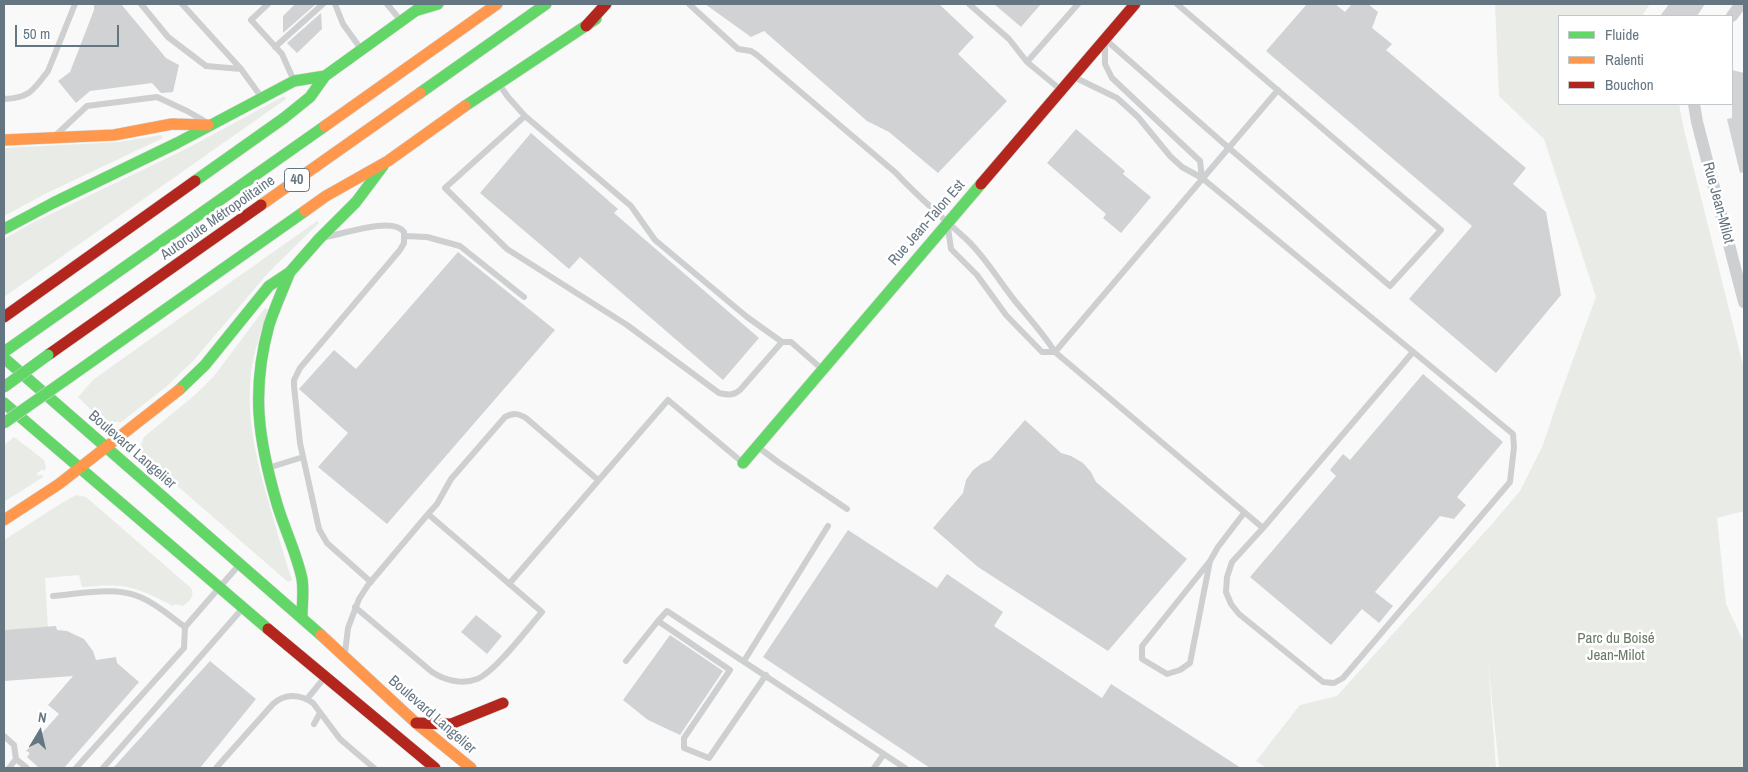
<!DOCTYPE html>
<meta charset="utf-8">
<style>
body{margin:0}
#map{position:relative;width:1748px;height:772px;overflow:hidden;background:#f9f9f9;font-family:"Archivo Narrow",sans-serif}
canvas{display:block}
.frame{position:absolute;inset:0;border:5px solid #657683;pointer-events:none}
.legend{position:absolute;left:1558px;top:15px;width:175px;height:90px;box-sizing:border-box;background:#fff;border:1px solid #c1c8cd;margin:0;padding:6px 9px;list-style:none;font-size:15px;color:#657683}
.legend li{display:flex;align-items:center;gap:10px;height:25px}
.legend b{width:25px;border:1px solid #c1c8cd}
.north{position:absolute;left:15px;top:707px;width:50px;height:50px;-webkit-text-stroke:4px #fff;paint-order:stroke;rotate:9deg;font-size:14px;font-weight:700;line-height:20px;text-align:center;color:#657683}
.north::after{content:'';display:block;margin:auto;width:18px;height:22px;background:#657683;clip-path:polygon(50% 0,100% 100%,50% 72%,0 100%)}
.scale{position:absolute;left:15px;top:25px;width:104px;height:22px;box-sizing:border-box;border:2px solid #657683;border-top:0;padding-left:6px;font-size:15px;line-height:18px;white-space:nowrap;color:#657683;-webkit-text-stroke:4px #fff;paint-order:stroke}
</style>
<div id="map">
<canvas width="1748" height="772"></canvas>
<div class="frame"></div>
<ul class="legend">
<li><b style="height:6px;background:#63d668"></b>Fluide</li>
<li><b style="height:6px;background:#ff974d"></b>Ralenti</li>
<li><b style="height:6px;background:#b3261e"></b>Bouchon</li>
</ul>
<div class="north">N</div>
<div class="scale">50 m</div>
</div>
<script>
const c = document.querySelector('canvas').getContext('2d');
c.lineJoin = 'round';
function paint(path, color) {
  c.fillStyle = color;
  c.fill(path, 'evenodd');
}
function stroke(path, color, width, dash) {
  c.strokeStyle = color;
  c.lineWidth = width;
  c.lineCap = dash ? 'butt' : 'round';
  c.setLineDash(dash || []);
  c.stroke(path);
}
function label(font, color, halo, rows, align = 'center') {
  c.font = font + ' "Archivo Narrow",sans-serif';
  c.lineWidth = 5;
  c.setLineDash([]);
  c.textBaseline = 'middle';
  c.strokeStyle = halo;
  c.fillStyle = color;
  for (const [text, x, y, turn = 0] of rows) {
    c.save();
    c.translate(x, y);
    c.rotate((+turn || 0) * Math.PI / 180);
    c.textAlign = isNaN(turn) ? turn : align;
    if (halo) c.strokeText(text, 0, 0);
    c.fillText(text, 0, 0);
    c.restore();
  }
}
paint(new Path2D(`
 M1495,4H1650L1642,16H1559V104H1679L1684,130L1744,369V511L1717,518L1726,604L1744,643V768H1499L1488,660L1496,768H1267L1256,761L1300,705L1337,696L1492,524L1520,491L1543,445L1556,406L1596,297L1544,139L1499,96Z
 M284,96L286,99L4,297V239L32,223L186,149Z
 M161,135L163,138L49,192L4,216V148L119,142Z
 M317,221L319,223L268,273L193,361L167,386L120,423L118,421L111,424L104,423L77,396H79L93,380L118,362Z
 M265,308L268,310C261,331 254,351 251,373C246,421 257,462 270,507C277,532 284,556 292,580L288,582L145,458C140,451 140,445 144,437L196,394L214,376Z
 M14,437L44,460L46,467L44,472L43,469L37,473L38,476L42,474L43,477L4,502V445Z
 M76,495L86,497L191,588C195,596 190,601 183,606L175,604L173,606C135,586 125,583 82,587L79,575L45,578L48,627L4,630V540L65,501L67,502V500Z`), '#e8ebe6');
paint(new Path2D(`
 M94,4H121L166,58L179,65L173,92L161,93L152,83L90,91L76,103L58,81L70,72L94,10Z
 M295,4H316L283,33V16Z
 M705,4H939L974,37L958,54L1007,101L938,173L889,132L867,121L764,31L751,37Z
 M994,4H1041L1021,27Z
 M1307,4H1335L1345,12L1352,4H1368L1378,12L1372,28L1392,44L1386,50L1526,168L1513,184L1546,212L1561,295L1496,373L1409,299L1472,226L1266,51Z
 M1669,4H1705L1697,16H1660Z
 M321,13L322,29L297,53L287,43Z
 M1732,70L1744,73V172L1740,173L1727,119L1732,118Z
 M1076,129L1125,171L1123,174L1151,197L1121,233L1103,218L1106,214L1047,163Z
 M531,133L618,209L614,213L759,338L723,380L580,257L569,269L480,193Z
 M458,252L555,330L387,524L318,467L348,433L299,389L334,350L356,369Z
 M1423,374L1503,442L1457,497L1466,505L1454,519L1440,516L1375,592L1393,606L1379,623L1362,609L1331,645L1250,577L1336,476L1330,470L1343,454L1350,460Z
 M1025,420L1061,453L1071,456L1083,463L1091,472L1096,482L1187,559L1108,651L978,567L933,528L963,493L966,480L973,470L981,464L990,460Z
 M848,530L937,588L947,574L1003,612L994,626L1102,698L1111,684L1241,768H930L763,657Z
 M476,615L502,636L487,654L461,632Z
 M56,626L57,630L67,631L84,639L93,651L96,660L116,657L117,663L139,682L64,768H39L27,757L30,753L26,751L59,714L48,705L73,676L4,681V630Z
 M670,635L723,671L680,735L648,720L623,700Z
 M210,661L256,699L200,768H113Z`), '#d0d2d3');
const fast = new Path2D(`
 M418,10L438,4
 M420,93L546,4
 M465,106L596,19
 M195,181L284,118L310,97L325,76L425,4
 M4,229L53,203L177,143L294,81L325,76
 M290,272C283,289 275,307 269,325C251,391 258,439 277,504C284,528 297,554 302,579C304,591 302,605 302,617
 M4,352L325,126
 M4,358L321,635
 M71,376L305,211
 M179,390L205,365L269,286L290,272L319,239L356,202L383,166
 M4,403L268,629
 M743,463L981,184`);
const slow = new Path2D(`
 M325,126L497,4
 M4,140L114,135L172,124L208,125
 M261,205L420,93
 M305,211L326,196L388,161L465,106
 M4,520L59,484L179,390
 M321,635L416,723L471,768`);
const jam = new Path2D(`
 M586,26L606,4
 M981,184L1135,4
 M4,317L195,181
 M48,355L261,205
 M268,629L435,768
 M416,723L451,724L503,703`);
stroke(fast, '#d5d6d7', 12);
stroke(slow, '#d5d6d7', 12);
stroke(jam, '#d5d6d7', 12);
stroke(new Path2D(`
 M141,4L168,37L206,66L241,69
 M182,4L241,69L262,98
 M268,4L251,20L282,54L294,81
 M335,4L343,24L361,49
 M387,4L402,22
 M689,4L738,49L751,51L757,55L896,173C917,196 942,217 965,238C985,256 998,280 1015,301C1029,318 1043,333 1055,352L1263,528
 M969,4L1009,39L1027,62L1061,90
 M1106,40L1222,142L1390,286L1441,230L1177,4
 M1105,45V64L1112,78L1200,161L1202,178
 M275,47L323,4
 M1027,62L1078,4
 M1074,77L1117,98L1138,117L1170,156L1182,167L1202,178L1513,434L1514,447L1510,482L1343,678L1334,683L1323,682L1239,614L1231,604L1226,592L1227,577L1232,562L1263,528L1413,352
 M499,84L508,97L525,116L631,206L655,240L747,317L782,342H791L822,369
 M4,99C29,98 33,91 48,71L75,4
 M525,116L445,188L507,249L627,325L719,393C728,395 733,396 740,390L782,342
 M56,135L87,106L157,97L187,111L203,120
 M948,228L951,249L977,275L1006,315L1042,352H1055
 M404,236L427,237L460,246L524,297
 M326,237C343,234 393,216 404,232V243L400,250L300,368L294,380V386L300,443L319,529L327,543L371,582
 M1055,352L1278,90
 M758,447L778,462L847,509
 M268,468L303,457
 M428,514L437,504L451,479L505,417C513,413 518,413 526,418L598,480
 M1210,561L1190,663L1180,670L1167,674L1142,659V646L1210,561L1218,547L1244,513
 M509,584L668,400L742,462
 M53,596C80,594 114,586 140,597C157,604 171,617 185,627L239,565
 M658,621L667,611L905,768
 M345,653L348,628L359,599L368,585L428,514L542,612C528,628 495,672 477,679C462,685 444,680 432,672L355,607
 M626,661L658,621L730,670L684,738V748L709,758L766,675
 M744,661L828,526
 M307,699L325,677
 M314,724L320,713
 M4,736L14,745L16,759L27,768
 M9,768L16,759
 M76,768L184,648L185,627
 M103,768L242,609
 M216,768L273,704C285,693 300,694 313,703L340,739L374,768
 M874,768L884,754`), '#cecfd0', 6);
stroke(new Path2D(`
 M1732,16L1741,4
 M1694,104L1697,122L1744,302`), '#cecfd0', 12);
stroke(fast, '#63d668', 11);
stroke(slow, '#ff974d', 11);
stroke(jam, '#b3261e', 11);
const fastBridge = new Path2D(`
 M4,387L48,355
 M4,423L71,376`);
stroke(fastBridge, '#d5d6d7', 12, []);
stroke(fastBridge, '#63d668', 11);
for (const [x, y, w] of [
 [297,180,25]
]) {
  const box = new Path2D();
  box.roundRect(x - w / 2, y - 11.5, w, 23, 4);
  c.fillStyle = '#fff';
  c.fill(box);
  stroke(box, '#657683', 1);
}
label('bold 14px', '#657683', null, [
 ["40",297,180]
]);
label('15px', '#657683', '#fff', [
 ["Rue Jean-Milot",1718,203,75],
 ["Autoroute Métropolitaine",218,218,-35],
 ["Rue Jean-Talon Est",927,223,-49],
 ["Boulevard Langelier",132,450,41],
 ["Boulevard Langelier",432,715,41]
]);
label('15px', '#687a64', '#fff', [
 ["Parc du Boisé",1616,639],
 ["Jean-Milot",1616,656]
]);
</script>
